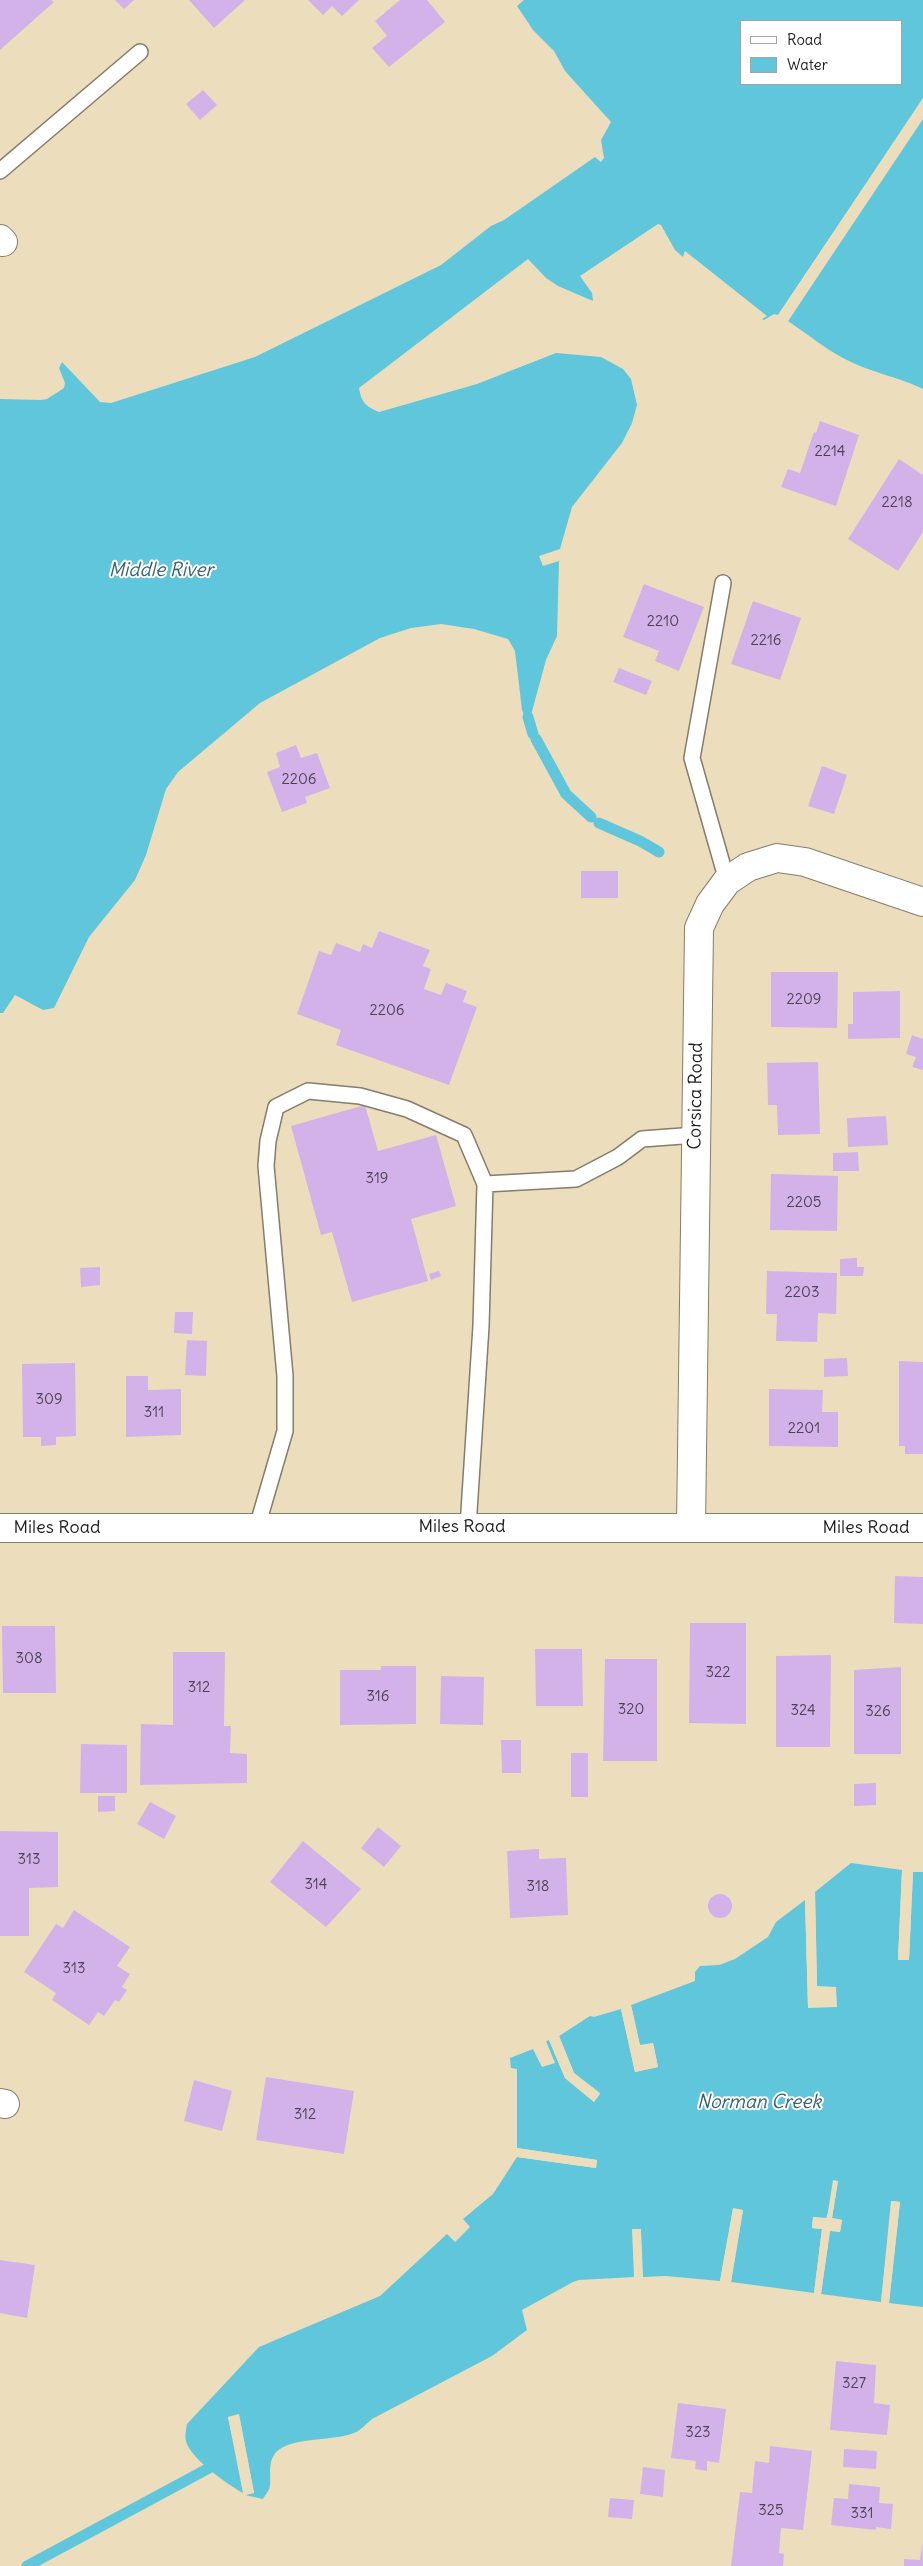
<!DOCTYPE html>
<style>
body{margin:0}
#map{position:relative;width:923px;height:2566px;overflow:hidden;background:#ecdebc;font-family:Delius,sans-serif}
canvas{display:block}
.legend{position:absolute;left:740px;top:20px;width:162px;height:65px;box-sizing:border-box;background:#fff;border:1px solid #a4a4a4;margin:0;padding:6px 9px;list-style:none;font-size:15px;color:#1c1c1c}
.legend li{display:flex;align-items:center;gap:10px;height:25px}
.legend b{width:25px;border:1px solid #a4a4a4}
</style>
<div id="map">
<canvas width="923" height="2566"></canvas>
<ul class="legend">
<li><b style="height:6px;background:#fff"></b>Road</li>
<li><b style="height:14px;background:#5fc6dc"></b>Water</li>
</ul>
</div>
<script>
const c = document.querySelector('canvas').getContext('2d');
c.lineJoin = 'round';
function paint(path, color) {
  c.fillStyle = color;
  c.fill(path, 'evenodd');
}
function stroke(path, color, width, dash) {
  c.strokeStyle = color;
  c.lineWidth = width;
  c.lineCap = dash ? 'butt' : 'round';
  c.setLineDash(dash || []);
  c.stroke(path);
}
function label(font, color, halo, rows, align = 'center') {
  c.font = font + ' Delius,sans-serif';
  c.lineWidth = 4;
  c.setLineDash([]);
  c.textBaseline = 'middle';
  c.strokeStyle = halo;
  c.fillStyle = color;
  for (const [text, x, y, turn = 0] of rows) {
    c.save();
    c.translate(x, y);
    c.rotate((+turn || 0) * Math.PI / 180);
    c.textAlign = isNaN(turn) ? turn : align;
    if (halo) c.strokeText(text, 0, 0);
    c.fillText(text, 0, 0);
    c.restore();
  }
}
paint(new Path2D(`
 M524,0H923V98L778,315L774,314L764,320L762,319L766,316L685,252L683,257L675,250L661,225L658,224L580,276L592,293L593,301L558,286L546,278L528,259L359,388C361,402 366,407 379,412L477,384L556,353L601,357L623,369L631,379L637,405L632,423L622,443L572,507L560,549L539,556L543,566L559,561L557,636L546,660L531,715L525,717L522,710L515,651L508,639L474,629L441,624L411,628L380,638L260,703L178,772L166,789L146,855L135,880L89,937L54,1008L43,1010L15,995L3,1013H0V399L41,400L47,399L64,388L65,383L59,368L62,362L100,402L111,403L255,357L441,265L491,226L504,220L595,157L601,162L604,158L601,140L611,122L565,71L554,51L533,30L517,6ZM742,21H902V84H742Z
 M923,119V389C897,376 868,372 843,358C824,348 806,333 788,321Z
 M851,1863L902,1870L898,1960H909L913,1872H923V2307L889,2303L900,2202L892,2201L881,2302L821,2294L830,2230L840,2232L842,2220L832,2218L838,2181L826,2219L813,2217L812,2228L822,2229L814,2293L731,2282L743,2210L733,2209L720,2281L666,2276L643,2277L641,2229H632L634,2277L579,2280L573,2282L522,2310L527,2330L492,2356L372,2419C366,2424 360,2431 354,2433C332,2442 286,2436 274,2455C268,2464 271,2475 270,2485C270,2490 265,2495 263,2499L245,2495L254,2493L239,2415L228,2417L243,2493C227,2484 194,2461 187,2444C184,2437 186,2431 187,2424L259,2347L380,2296L447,2234L455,2242L470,2227L463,2219L493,2194L517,2157L596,2168L597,2160L517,2148V2069L511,2068L510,2058L533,2049L542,2067L555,2063L546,2041L549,2040L565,2078L594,2102L600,2093L574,2073L559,2036L590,2016L594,2017L621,2009L635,2072L658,2067L653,2043L640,2046L631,2005L695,1981V1972L700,1966L719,1965L735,1959L768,1937L776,1922L805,1900L808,2007H836V1987H817L815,1892Z`), '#5fc6dc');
paint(new Path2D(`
 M923,99V103L780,317L778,315Z
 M923,116L788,321L786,320L921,117Z
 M685,251L767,316L762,319L760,318L762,315L686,255L685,258L683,257Z
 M902,1870H904L901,1957H906L910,1871L913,1872L909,1960H898Z
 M815,1892L817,1986L836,1987L837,2007L808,2008L805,1900L807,1898L810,2005L834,2004L833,1989H817L814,1987L812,1894Z
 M631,2005L640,2045L653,2043L658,2067L635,2072L621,2009L623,2008L637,2069L655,2065L651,2046L637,2047L629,2006Z
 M565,2031L559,2036L574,2073L600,2094L594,2102L565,2078L549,2040L544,2042L545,2039H551L567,2077L593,2099L597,2094L572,2074L557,2036Z
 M517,2148L597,2160L596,2168L517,2157V2154L594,2165V2162L517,2151Z
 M833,2180L838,2181L832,2218L842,2220L840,2232L830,2231L821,2294H819L827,2230L838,2229L839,2222L829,2218L827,2221L815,2220V2226L824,2229L817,2294L814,2293L822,2229L812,2228L813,2217L827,2218Z
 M891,2201L900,2202L889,2303L886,2302L897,2204H894L883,2302H881Z
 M733,2208L743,2210L731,2282H728L740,2212L735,2211L723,2281H720Z
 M239,2414L254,2493L245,2495L228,2417ZM237,2417L251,2491L245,2492L231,2419Z`), '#ecdebc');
stroke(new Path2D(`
 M528,717L533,734
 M536,739L566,794L591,817
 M599,823L640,841L659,852
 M27,2566L211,2467`), '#5fc6dc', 11);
paint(new Path2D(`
 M0,0H51L54,2L0,50Z
 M115,0H134L124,9Z
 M189,0H245L214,28Z
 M308,0H359L342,16L332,6L323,15Z
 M400,0H427L445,22L389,67L372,48L387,36L375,21Z
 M203,90L217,105L200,120L186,104Z
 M820,421L859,435L836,506L781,487L788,469L800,473L814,432L816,433Z
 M899,459L923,475V532L898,571L848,539Z
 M644,584L704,607L679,671L655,661L659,651L623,637Z
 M753,601L801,618L780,680L731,664Z
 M619,668L652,681L646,695L613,682Z
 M296,745L301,758L317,753L330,788L305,797L307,803L282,812L267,772L280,767L276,753Z
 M822,766L847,775L834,814L808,806Z
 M581,871H618V898H581Z
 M379,931L430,950L423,966L431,969L424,989L441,995L446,983L467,991L463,1002L477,1007L449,1085L336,1045L341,1030L297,1014L319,951L331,955L336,943L360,952L363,944L372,948Z
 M771,972H838L837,1028L771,1027Z
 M900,991V1038L848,1039V1024H853V992Z
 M912,1035L923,1039V1070L912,1067L916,1057L906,1054Z
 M818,1062L820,1134L778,1135L777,1105H768L767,1063Z
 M365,1105L378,1151L436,1135L456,1206L411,1219L428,1281L352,1302L332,1232L321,1235L291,1126Z
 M886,1116L888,1145L848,1147L847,1118Z
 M858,1152L859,1171H833V1153Z
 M771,1174L838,1176L837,1231L770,1230Z
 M857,1258V1267H864L863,1276H840V1259Z
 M100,1267V1285L81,1287L80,1268Z
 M439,1271L441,1276L431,1280L429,1274Z
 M767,1271L837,1273L836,1314L818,1313L817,1342L776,1341L777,1314H766Z
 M175,1312H193L192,1334L174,1333Z
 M187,1340L207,1341L206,1376L185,1375Z
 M847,1358L848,1376L824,1377V1359Z
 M899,1361L923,1362V1454H905V1446H899Z
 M75,1363L76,1436L56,1437V1445L41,1446V1437H23L22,1364Z
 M126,1376H148V1390L181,1389V1435L126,1437Z
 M769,1389L823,1390L822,1412H838V1447L769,1446Z
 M895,1576L923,1577V1624L894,1623Z
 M690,1623H746V1724L689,1723Z
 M2,1626H55L56,1693H3Z
 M535,1649H582L583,1706H536Z
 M173,1652H225L224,1726H231L230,1753L247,1754V1783L140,1785L141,1724L173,1725Z
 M831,1655L830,1747H776V1656Z
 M605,1659H657V1761H603Z
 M381,1666H416V1724L340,1725V1670H381Z
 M901,1667V1754H854V1670Z
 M441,1676L484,1677L483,1725L440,1724Z
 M501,1740H521V1773H502Z
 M81,1744L127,1745V1793H80Z
 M571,1753H588V1797H571Z
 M876,1783V1805L854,1806V1784Z
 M98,1796H115V1811L98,1812Z
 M150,1802L176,1816L164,1839L137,1824Z
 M378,1827L401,1846L384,1867L361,1848Z
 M0,1831L58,1832V1887L29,1888V1936H0Z
 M303,1841L361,1889L326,1927L270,1882Z
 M539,1849V1859L566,1858L568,1915L510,1918L507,1851Z
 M708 1906a12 12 0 1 1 24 0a12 12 0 1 1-24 0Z
 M74,1910L130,1947L117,1966L130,1974L122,1987L127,1990L119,2002L115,2000L104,2016L98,2012L89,2025L52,2000L56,1993L24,1972L56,1924L63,1928Z
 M266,2077L354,2091L344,2154L256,2140Z
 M194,2080L232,2091L222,2131L184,2121Z
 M0,2260L35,2265L27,2318L0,2313Z
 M836,2361L876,2365L874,2403L890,2405L887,2435L830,2430Z
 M678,2403L726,2409L719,2463L707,2461V2471L695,2469L696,2461L671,2458Z
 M770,2446L812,2451L803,2530L781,2528L779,2553L784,2554L783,2566H731L740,2492L752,2493L755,2461L769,2463Z
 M844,2449L877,2451L876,2469L843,2467Z
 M643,2467L665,2470L663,2497L640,2494Z
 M849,2484L880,2487L879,2503L893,2504L891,2529L876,2527V2530L831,2525L834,2498L848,2499Z
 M610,2498L634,2500L632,2519L608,2517Z
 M922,2543L923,2566H904V2559L920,2560Z`), '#d3b2ea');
const lane = new Path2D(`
 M0,171L140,52
 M723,583L692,758L727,881
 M485,1184L576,1179L618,1157L642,1139L696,1135
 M257,1527L285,1431V1376L266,1166L268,1141L276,1107L308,1091L360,1096L407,1109L464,1135L485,1184L481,1326L468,1527`);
const street = new Path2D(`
 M0,239L3,242
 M691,1527L699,928L710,904L727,881L748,867L777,858L805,862L923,902
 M0,1528H923
 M0,2103L5,2104`);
stroke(lane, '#847d6c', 18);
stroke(street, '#847d6c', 30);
stroke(lane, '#fff', 15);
stroke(street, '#fff', 28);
label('15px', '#4a4250', null, [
 ["2214",830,452],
 ["2218",897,503],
 ["2210",663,622],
 ["2216",766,641],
 ["2206",299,780],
 ["2209",804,1000],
 ["2206",387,1011],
 ["319",377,1179],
 ["2205",804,1203],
 ["2203",802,1293],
 ["309",49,1400],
 ["311",154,1413],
 ["2201",804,1429],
 ["308",29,1659],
 ["322",718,1673],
 ["312",199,1688],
 ["316",378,1697],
 ["320",631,1710],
 ["324",803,1711],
 ["326",878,1712],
 ["313",29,1860],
 ["314",316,1885],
 ["318",538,1887],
 ["313",74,1969],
 ["312",305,2115],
 ["327",854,2384],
 ["323",698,2433],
 ["325",771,2511],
 ["331",862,2514]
]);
label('18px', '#1c1c1c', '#fff', [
 ["Corsica Road",696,1096,-89],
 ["Miles Road",462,1527],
 ["Miles Road",57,1528],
 ["Miles Road",866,1528]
]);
label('italic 19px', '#376069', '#fff', [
 ["Middle River",161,571],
 ["Norman Creek",759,2103]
]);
</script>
